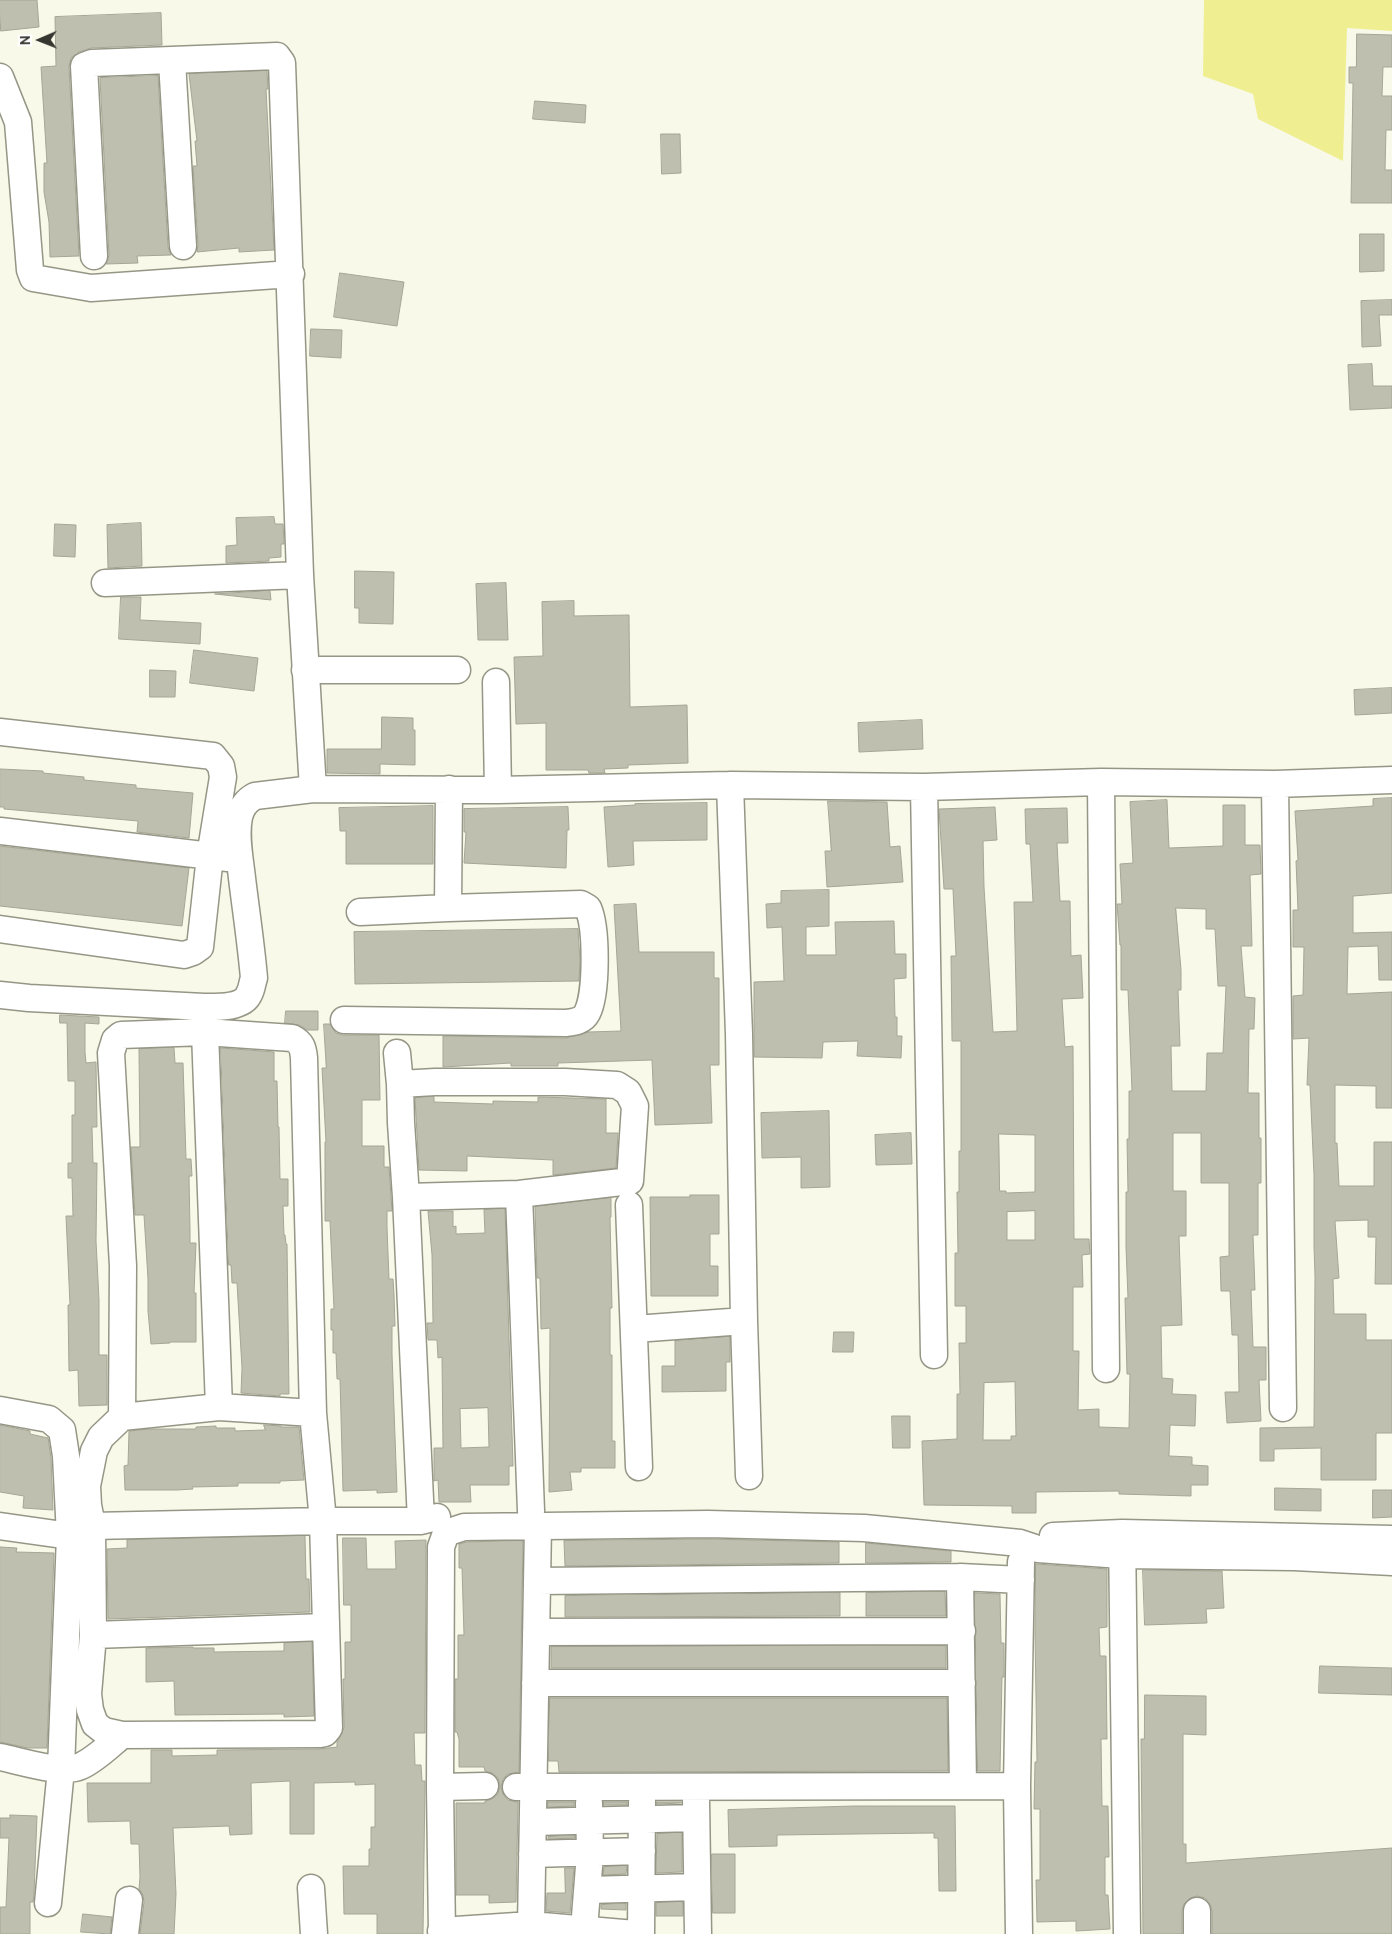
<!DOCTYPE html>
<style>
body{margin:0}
#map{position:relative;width:1392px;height:1934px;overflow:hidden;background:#f8f9e9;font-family:Cabin,sans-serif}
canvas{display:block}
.north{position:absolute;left:15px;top:15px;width:50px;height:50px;-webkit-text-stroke:4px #fff;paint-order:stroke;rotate:269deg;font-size:14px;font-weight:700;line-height:20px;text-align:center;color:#363630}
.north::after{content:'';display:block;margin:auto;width:18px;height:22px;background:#363630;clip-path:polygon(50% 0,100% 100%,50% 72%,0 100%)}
</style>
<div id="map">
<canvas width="1392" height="1934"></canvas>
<div class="north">N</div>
</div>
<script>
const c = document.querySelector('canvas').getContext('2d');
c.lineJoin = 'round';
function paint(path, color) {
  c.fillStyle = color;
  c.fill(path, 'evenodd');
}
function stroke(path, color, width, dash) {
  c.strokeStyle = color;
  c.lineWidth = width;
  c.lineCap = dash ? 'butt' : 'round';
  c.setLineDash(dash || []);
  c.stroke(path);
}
paint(new Path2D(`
 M1204,0H1392V31L1347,28L1343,161L1258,119L1253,94L1203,76Z`), '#efef91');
const building = new Path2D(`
 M0,0H37L39,27L1,31Z
 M161,13L162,45L91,48L79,52L71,58L69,67L79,256L50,257L49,222L44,192V163H47L41,67L56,66L55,17Z
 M1357,34L1392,35V67H1383L1382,96H1392V130H1386L1385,170H1392V203H1351L1353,83H1349V67H1356Z
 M267,71L268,89H266L274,250L239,252V248L197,252L198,245L193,166H197L195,141H197L189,74Z
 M158,76L168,247L171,255L137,256L138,263L106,264L109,255L100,78Z
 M535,101L586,105L585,123L533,119Z
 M661,134H680L681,173L662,174Z
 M1360,234H1384V271L1360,272Z
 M340,273L404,282L397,326L334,317Z
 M1392,300V315H1379L1381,346L1362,347L1361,301Z
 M311,329L342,330L341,358L310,356Z
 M1372,364L1373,386H1392V408L1350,410L1348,365Z
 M274,517L275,524H283L284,544H281V557L269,558V561L226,563V546L237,545L236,518Z
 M141,523L142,566L108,568L107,525Z
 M55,524L76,525L75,557L54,556Z
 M355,571L394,572L393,624L359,623V608H355Z
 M506,583L508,640H478L476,584Z
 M270,591L271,600L215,594Z
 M121,597H141L140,620L201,623L200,644L119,639Z
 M574,601V616L629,615L630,707L687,705L688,763L628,765V768L604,769L605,773H589L588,770H546V723L516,724L514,657L543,656L542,602Z
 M194,650L258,658L254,691L190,683Z
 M150,670L176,671L175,697H150Z
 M1392,688V713L1355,715L1354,690Z
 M382,717L413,718V730H415V765L380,764V774L327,773V749H381Z
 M922,720L923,749L859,752L858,723Z
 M0,769L43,771V773L84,777V780L136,785V788L193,793L189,838L137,832L138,821L4,809V807H0Z
 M1392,798V893L1353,896V933L1392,932V980H1379L1378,946L1348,947L1347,994L1392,992V1108H1376V1086L1335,1085V1143H1337L1339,1186H1374V1142H1392V1284H1375L1376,1237H1368V1220L1335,1221L1339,1278L1333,1279L1334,1314H1366V1340H1392V1433H1376V1480H1321V1448L1274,1449V1461H1260V1428L1314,1427L1315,1276L1314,1246V1175L1310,1085H1307L1309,1038L1293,1039V996L1303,995L1304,947H1293V910H1298L1296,861L1298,860L1295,811L1373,806V799Z
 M1167,800L1169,848L1223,846V805H1245V845H1260L1261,874L1250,875L1252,946H1241L1245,997L1255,998L1254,1029H1249L1248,1093H1259V1138H1261V1183H1258V1235H1253L1255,1290H1251L1253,1347H1266V1380H1259L1261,1421L1227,1423L1225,1392H1239L1238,1335H1232L1230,1291H1221L1220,1257L1229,1256V1183H1201V1133H1173V1191H1186V1236H1179L1182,1325L1161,1326L1162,1378L1173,1379L1172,1394L1196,1395L1195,1426L1170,1425L1169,1456L1192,1457V1465L1208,1466V1485H1191V1496L1119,1494V1491L1036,1492V1513H1012V1506L924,1505L922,1441L957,1439V1394H960L959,1343H966V1306H955V1253H958L957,1192H959V1151H961V1041H952L951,956H956L953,889H944L939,809L995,807L997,840L983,841L984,887L993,1032L1017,1031L1014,902H1033L1030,844H1026L1025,809L1067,808L1068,843H1057L1060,901H1070L1071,956L1081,955L1083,998L1062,999L1065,1047L1073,1046L1074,1239H1089L1090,1254L1082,1255L1083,1287H1073V1351H1079L1078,1410L1099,1409V1427L1129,1428L1130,1374H1127L1125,1298H1128L1126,1247V1192H1128L1127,1139H1129V1091H1132L1128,990H1121V945H1120L1117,904H1122L1120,864L1133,863L1130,802ZM1176,908L1206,909V929H1215L1218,986H1226L1223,1053H1207L1206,1091H1172L1171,1046H1180L1178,990H1181V970ZM999,1134L1035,1135V1192L1006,1193V1191H1000ZM1035,1211V1240H1007V1212ZM1015,1382L1016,1436H1011V1440H983L984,1383Z
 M828,801L887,802L890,847L900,846L903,882L827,887L825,851H831Z
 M707,803V840L633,841L634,865L608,867L604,807L635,805V804Z
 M433,806V864H346V831H340L339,808Z
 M568,807L569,830H567L566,868L464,863L466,832H464V809Z
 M0,846L189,868L182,926L0,906Z
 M829,890V926L806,927V955H836L835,922L894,921L895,954H906V978L894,979L895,1017H897V1036H902L901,1058L857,1056L858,1041L823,1042L822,1058L754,1057V982L784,981L782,927L767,928L766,904L781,903V891Z
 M636,904L639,952H714V978H719V1065H710L712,1123L655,1125L652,1060L558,1063V1066H511V1063L443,1067V1036L566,1038L588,1032L621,1031L614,905Z
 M578,929L580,961L579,981L355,984L354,932Z
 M286,1011H318V1030H307L299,1025L285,1023Z
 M60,1015L99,1017V1024L85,1023V1052L86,1063L96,1062L97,1127H92L93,1163H97L96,1241L99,1300V1355H107V1405L79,1406L78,1370L69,1371L68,1305H70L66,1216H73L72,1178H68V1163H72V1115H75V1081H68L67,1023H60Z
 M324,1024H330L336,1033L343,1035H379L380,1100H362V1146H384V1167H389L392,1211H387V1227L389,1279H393L394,1295L395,1326H392V1354L397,1492L377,1493V1490L343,1491L340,1379H337L336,1353H333V1330H331V1309H334L330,1221H325V1142H326L322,1068H326Z
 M174,1048L175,1063H183L186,1159H191L192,1176H189L190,1230V1243H196L194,1293H196V1342H170V1343L151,1344L148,1311V1279L144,1215H135L131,1147H140L139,1049Z
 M221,1048L274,1052V1081H277L278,1127H279L280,1179H288V1206H283L284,1235H285L286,1244H287L289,1394H280V1396L241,1393L242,1368L237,1283H232L231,1265H229Z
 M434,1097V1102L493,1104V1101L538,1102V1097L606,1099V1133H618L616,1168L553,1175V1160L467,1156V1171L419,1170L415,1098Z
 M829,1111L830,1187L801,1188V1157L762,1158L761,1113Z
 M911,1133L912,1164L876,1165L875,1135Z
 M690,1195H719V1234H710V1266H718V1296H651L650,1197H690Z
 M611,1198V1217H610L612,1308H610V1355H612V1441H615V1468H581V1472H570L572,1490L549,1492L550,1328L541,1329L540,1278H537L535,1207Z
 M505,1209L513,1466H509V1485H470L471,1502H439L438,1480L434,1481V1448H443L442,1357L438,1358L437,1340H428L427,1323H433L432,1255L428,1211H453V1227L456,1226V1234L485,1233L484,1210ZM488,1408L489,1447L461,1448L460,1409Z
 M834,1332H854L853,1352H833Z
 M730,1337V1362H726V1391L662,1392V1366H675V1341Z
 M892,1416H910V1448H893Z
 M0,1425L30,1431V1434L48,1438L51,1458L53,1510L23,1508L24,1496L0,1492Z
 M264,1425L281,1426V1427H299L304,1480L280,1481V1483H238V1486L192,1487L193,1489L177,1490H125L124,1466L128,1465L129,1431L150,1429H196V1427L216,1426V1428H235V1431L265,1430Z
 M1275,1488L1321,1489V1511L1275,1510Z
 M1373,1490H1392V1517L1373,1518Z
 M305,1536L306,1579H309L310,1612L108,1619L107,1549L127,1548V1540Z
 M343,1538H366L367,1569H396L395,1541L426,1540L425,1733H414L415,1765H421L422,1781H425L423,1934H377V1914H344L343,1866H369V1849H371V1827H375V1784L355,1785V1782L314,1783V1834H290V1781L251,1783L252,1834L230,1835L229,1826L173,1828L176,1894L174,1934H140L144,1902L143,1895L139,1889L140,1877L139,1844H131L130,1821L88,1822L87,1783H151V1750H172V1756L217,1755V1750L320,1749L337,1747V1742L344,1728L343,1679H345V1642H351V1605H344Z
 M708,1539L839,1542V1563L565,1566L564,1541Z
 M523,1541L519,1772L508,1774L503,1779L501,1787L503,1794L508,1800L518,1802L516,1902L489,1903V1895H456V1803H485V1801L492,1799L498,1794L500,1786L498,1778L492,1773L485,1771L484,1767H459V1739L457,1732H455V1679H458V1635H464L462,1568H459V1544L467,1542Z
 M866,1543L951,1551V1562L866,1563Z
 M0,1547L17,1548L16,1552L54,1553L47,1748H28L0,1742Z
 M1036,1564L1107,1569V1627L1099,1628L1100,1656H1106L1107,1739H1101L1102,1806H1108L1109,1857H1105V1895H1108L1110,1929L1076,1931V1921L1037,1922L1036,1880H1040V1809H1034L1035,1762H1037L1035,1632Z
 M1143,1570L1222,1571L1224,1608L1206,1609L1207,1623L1145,1625Z
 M945,1592L946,1616H866V1593Z
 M840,1593V1616L565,1617V1596Z
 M975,1593L1000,1594L1001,1643H1004V1677H1002L1000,1771H978Z
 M312,1642L314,1716L284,1717V1714L175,1715L174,1681L146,1682V1648L193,1647V1648H214V1652L284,1651V1643Z
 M946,1646V1668H551V1647Z
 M1320,1666L1392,1668V1695L1319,1693Z
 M1145,1695L1206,1696V1735L1183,1734V1844H1186V1863L1392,1848V1934H1212V1911L1210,1904L1205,1898L1197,1896L1190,1898L1184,1904L1182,1911V1934H1143L1141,1739H1144Z
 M550,1698H947L948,1771L559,1772L558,1761H549Z
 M548,1802H574V1806L548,1807Z
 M604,1802H627V1805H604Z
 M657,1802H681V1803L657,1804Z
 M855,1806H955L956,1891H939L938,1838H934V1833L777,1835V1846L729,1847L728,1810Z
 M10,1815L37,1816L34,1894L33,1902H30V1934H0V1907H6L9,1838H0V1818H10Z
 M682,1833V1872L656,1873L657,1834Z
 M575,1836V1838L548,1839V1837Z
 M712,1854H735V1913H713Z
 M627,1866L626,1874L603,1875L604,1867Z
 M565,1868H574L570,1913L546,1911L547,1893H565Z
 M683,1902V1916H656V1903Z
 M626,1904V1910L601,1909V1905Z
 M83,1914L112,1917L110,1934L81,1932Z`);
paint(building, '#bebfaf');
stroke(building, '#a6a697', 1);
const minor = new Path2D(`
 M172,61L183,246
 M0,77L18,122L30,270L33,278L91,288L291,274
 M94,256L84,66L92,63L277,56L282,63L300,575L313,789
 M105,583L300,575
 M305,670H457
 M496,682L498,790
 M0,732L213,756L221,766L223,777L210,856L200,947L193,952L184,955L0,929
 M1101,782L1106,1369
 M1275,784L1283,1408
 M730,785L739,1034L744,1321L749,1476
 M924,787L934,1355
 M0,831L228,858
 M448,908L449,789
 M0,995L29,998L204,1007C217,1007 243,1008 249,994C252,989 252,983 254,978C251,944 246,911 242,878C240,859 235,836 239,817C241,808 247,800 255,796L313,789L498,790L730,785L924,787L1101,782L1275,784L1392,780
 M344,1020L566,1023C574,1022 583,1021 587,1013C597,994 597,928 588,908L581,904L448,908L360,912
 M205,1032L219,1407
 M397,1053L400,1084
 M519,1194L531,1511
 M406,1197L519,1194L630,1181L635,1106L628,1092L617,1085L565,1082H435L400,1084L401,1123L406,1197L421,1521
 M629,1205L639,1467
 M635,1329L744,1321
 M0,1410L49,1419L62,1430L66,1456L70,1536L61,1769L48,1903
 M122,1417L123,1266L111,1053L115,1040L121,1035L205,1032L292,1038C302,1043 303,1048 304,1058L313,1413L323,1521L329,1728L325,1733L320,1734L122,1735L104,1731L95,1724L90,1710L88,1694L93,1635L92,1526L88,1505L87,1486L94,1451L101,1437L122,1417L219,1407L313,1413
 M0,1526L70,1536L92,1526L323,1521H421L437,1517
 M1122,1533L1127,1934
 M1053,1536L1122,1533L1392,1539
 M960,1577L963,1786
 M537,1581L960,1577L1021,1580
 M536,1632L962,1631
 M93,1635L326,1627
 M535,1683H962
 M0,1757C21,1761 62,1775 81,1766C96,1759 110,1745 122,1735
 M440,1787L485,1786
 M516,1787L1017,1786
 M696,1800L698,1934
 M533,1822L696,1818
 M532,1854L642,1851
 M311,1888L314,1934
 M588,1890L697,1887
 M531,1925L538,1526
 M584,1929L590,1854L589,1803
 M441,1931L531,1925L635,1934
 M125,1934L129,1900
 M442,1934L440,1787L441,1547L446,1533L464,1527L708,1524L864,1528L1020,1543L1038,1549L1121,1555L1294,1557L1392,1562
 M641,1934L642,1802
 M1019,1934L1017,1786L1021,1562
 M1197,1934V1911`);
stroke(minor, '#969687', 29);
stroke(minor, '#fff', 26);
</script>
